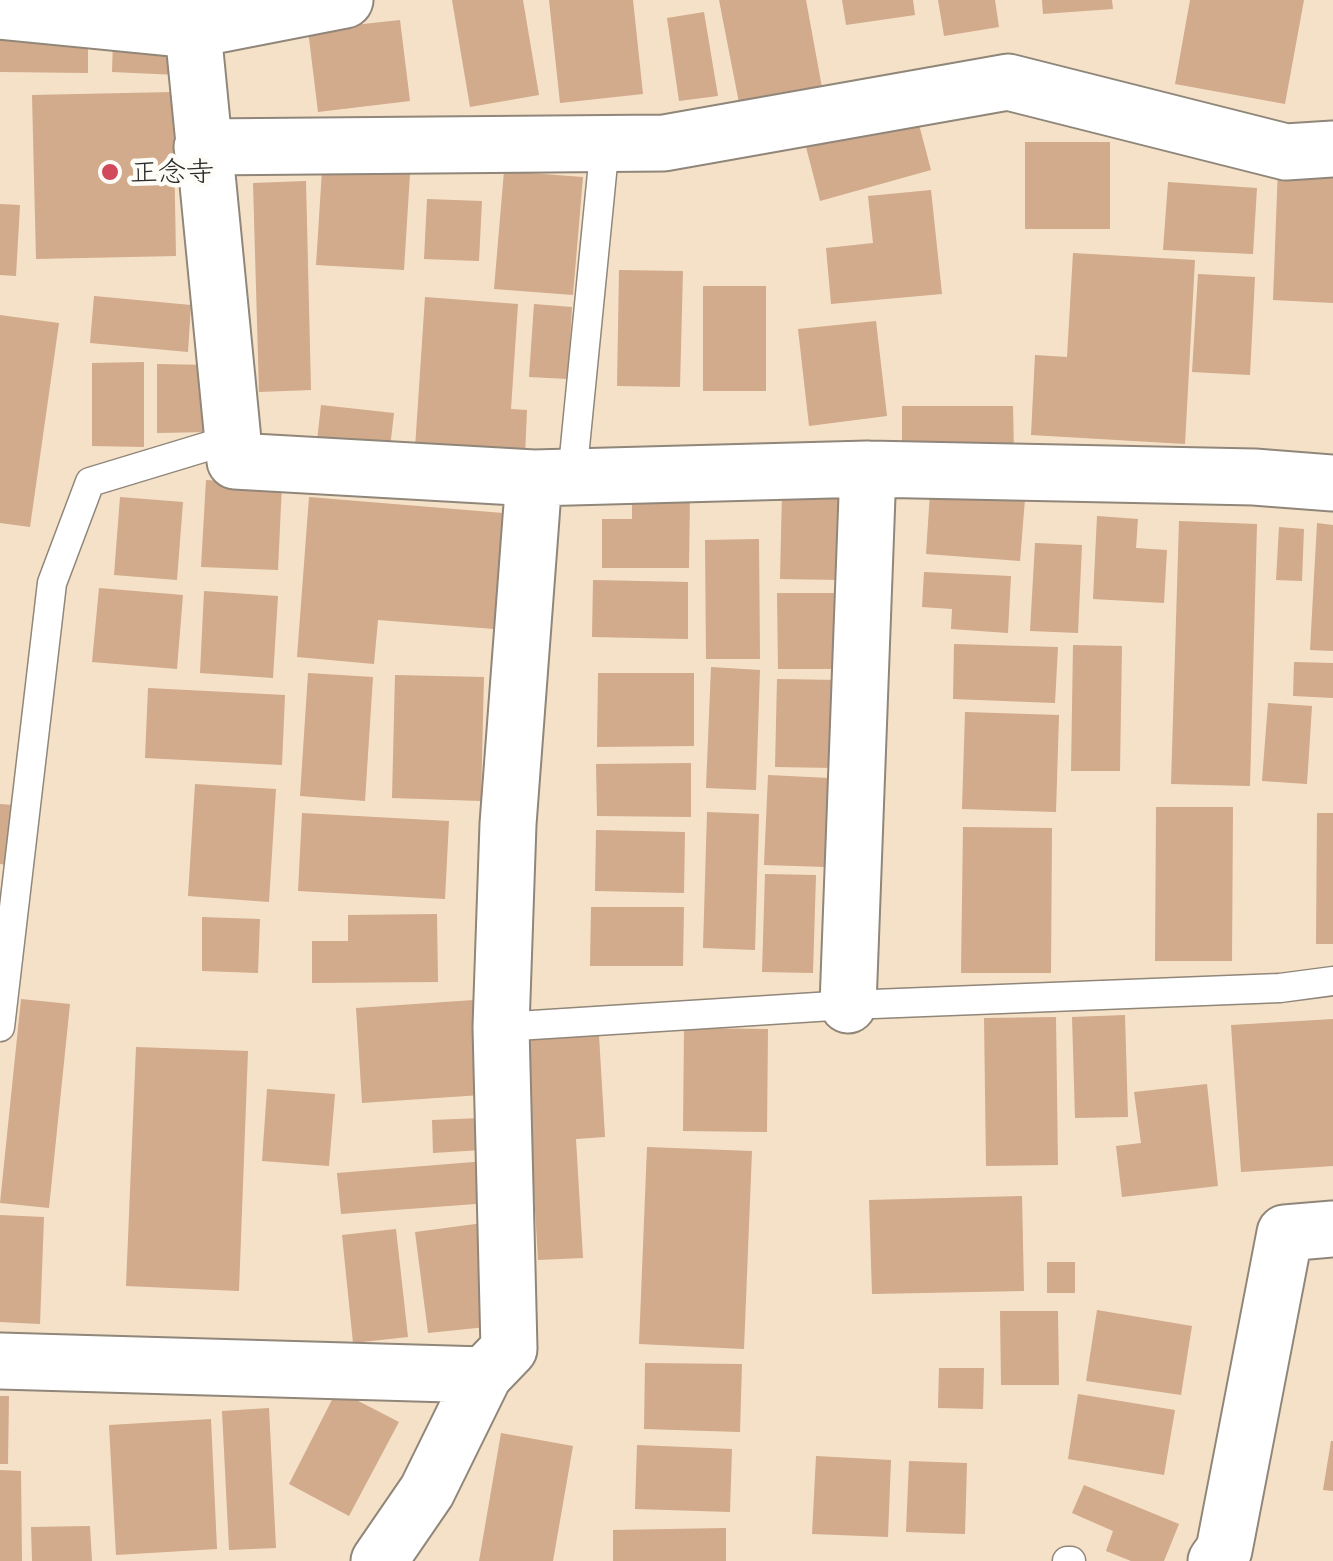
<!DOCTYPE html>
<meta charset="utf-8">
<style>
body{margin:0}
canvas{display:block;background:#f4e1c7}
</style>
<canvas width="1333" height="1561"></canvas>
<script>
const c = document.querySelector('canvas').getContext('2d');
c.lineJoin = 'round';
function paint(path, color) {
  c.fillStyle = color;
  c.fill(path, 'evenodd');
}
function stroke(path, color, width, dash) {
  c.strokeStyle = color;
  c.lineWidth = width;
  c.lineCap = dash ? 'butt' : 'round';
  c.setLineDash(dash || []);
  c.stroke(path);
}
function label(font, color, halo, rows, align = 'center') {
  c.font = font + ' Mali,"Klee One",sans-serif';
  c.lineWidth = 9;
  c.setLineDash([]);
  c.textBaseline = 'middle';
  c.strokeStyle = halo;
  c.fillStyle = color;
  for (const [text, x, y, turn = 0] of rows) {
    c.save();
    c.translate(x, y);
    c.rotate((+turn || 0) * Math.PI / 180);
    c.textAlign = isNaN(turn) ? turn : align;
    if (halo) c.strokeText(text, 0, 0);
    c.fillText(text, 0, 0);
    c.restore();
  }
}
paint(new Path2D(`
 M452,0H523L539,95L470,107Z
 M549,0H633L643,94L560,103Z
 M719,0H806L823,93L740,108Z
 M842,0H913L915,15L846,25Z
 M938,0H995L999,27L944,36Z
 M1042,0H1112L1113,9L1043,14Z
 M1190,0H1304L1285,104L1175,84Z
 M704,12L718,96L679,101L667,18Z
 M400,20L410,101L318,112L308,30Z
 M0,26L88,29V73L0,72Z
 M113,40L180,43L178,75L112,72Z
 M173,92L176,256L36,259L32,95Z
 M917,117L931,170L820,201L806,147Z
 M1025,142H1110V229H1025Z
 M1278,167L1333,169V303L1273,300Z
 M322,170L410,174L404,270L316,265Z
 M504,171L583,177L573,295L494,289Z
 M306,181L311,390L259,392L253,183Z
 M1168,182L1257,188L1253,254L1163,250Z
 M931,190L942,294L831,304L826,248L873,243L868,196Z
 M427,199L482,201L479,261L424,259Z
 M0,204L20,205L16,276L0,275Z
 M1073,253L1195,260L1185,444L1031,435L1035,355L1067,357Z
 M619,270L683,271L680,387L617,386Z
 M1198,274L1255,277L1250,375L1192,372Z
 M703,286H766V391H703Z
 M94,296L191,305L188,352L90,343Z
 M425,297L518,304L511,409L527,410L525,456L415,448Z
 M534,304L572,307L568,379L529,377Z
 M0,315L59,323L30,527L0,523Z
 M876,321L887,416L809,426L798,329Z
 M144,362V447L92,446V363Z
 M157,364L209,365V432L157,433Z
 M321,405L394,413L390,448L317,441Z
 M902,406H1013L1014,452H902Z
 M206,480L282,484L278,570L201,567Z
 M632,492H690L689,568H602V519H632Z
 M782,492L841,494L840,580L780,579Z
 M930,492L1025,499L1020,561L926,554Z
 M120,497L183,502L177,580L114,575Z
 M309,497L503,513L494,629L378,620L374,664L297,657Z
 M1097,516L1138,519L1136,548L1167,550L1164,603L1093,599Z
 M1179,521L1257,524L1250,786L1171,784Z
 M1317,523L1333,525V651L1310,650Z
 M1279,527L1304,529L1302,581L1276,580Z
 M759,539L760,659H706L705,540Z
 M1035,543L1082,545L1078,633L1030,631Z
 M924,572L1011,576L1008,633L951,629L952,609L922,607Z
 M593,580L688,582V639L592,637Z
 M99,588L183,595L177,669L92,662Z
 M204,591L278,596L273,678L200,673Z
 M777,593H836V669H778Z
 M954,644L1058,647L1055,703L953,699Z
 M1073,645L1122,646L1120,771H1071Z
 M1294,662L1333,663V698L1293,696Z
 M711,667L760,670L756,790L706,788Z
 M308,673L373,677L365,801L300,796Z
 M598,673H694V746L597,747Z
 M395,675L484,677L481,801L392,798Z
 M777,679L838,680L836,768L775,767Z
 M148,688L285,695L282,765L145,758Z
 M1268,703L1312,706L1307,784L1262,781Z
 M965,712L1059,715L1056,812L962,809Z
 M691,763V817L597,816L596,764Z
 M768,775L829,778L826,867L764,865Z
 M195,784L276,789L269,902L188,896Z
 M0,804L13,805L7,865L0,864Z
 M1156,807H1233L1232,961H1155Z
 M707,812L759,814L755,950L703,948Z
 M302,813L449,821L445,899L298,891Z
 M1317,813H1333V944H1316Z
 M963,827L1052,828L1051,973H961Z
 M596,830L685,832L684,893L595,891Z
 M765,874L816,875L813,973L762,972Z
 M591,907H684L683,966H590Z
 M437,914L438,982L312,983V941H348V915Z
 M202,917L260,919L258,973L202,971Z
 M21,999L70,1004L49,1208L0,1203Z
 M474,1000L481,1095L362,1103L356,1008Z
 M1125,1015L1128,1117L1075,1118L1072,1017Z
 M1056,1017L1058,1165L986,1166L984,1018Z
 M1333,1019V1166L1241,1172L1231,1025Z
 M684,1028L768,1029L767,1132L683,1131Z
 M599,1035L605,1137L576,1139L583,1258L538,1260L525,1040Z
 M136,1047L248,1051L239,1291L126,1286Z
 M1207,1084L1218,1186L1122,1197L1116,1146L1141,1143L1134,1092Z
 M267,1089L335,1094L329,1166L262,1161Z
 M481,1118L482,1150L433,1153L432,1120Z
 M647,1147L752,1151L744,1349L639,1344Z
 M486,1161L489,1203L341,1214L337,1173Z
 M1022,1196L1024,1291L872,1294L869,1200Z
 M0,1215L44,1217L40,1324L0,1322Z
 M483,1223L496,1326L428,1333L415,1232Z
 M396,1229L408,1337L353,1343L342,1235Z
 M1047,1262H1075V1293H1047Z
 M1097,1310L1192,1326L1181,1395L1086,1381Z
 M1000,1311H1058L1059,1385H1001Z
 M645,1363L742,1364L740,1432L644,1429Z
 M939,1368H984L983,1409L938,1408Z
 M337,1390L399,1422L349,1516L289,1484Z
 M1078,1394L1175,1410L1164,1475L1068,1459Z
 M0,1396H9L8,1464H0Z
 M269,1408L276,1548L229,1550L222,1411Z
 M211,1419L217,1549L116,1555L109,1425Z
 M501,1433L573,1446L553,1561H479Z
 M1331,1441H1333V1491L1323,1490Z
 M637,1445L732,1449L730,1512L635,1509Z
 M816,1456L891,1460L888,1537L812,1534Z
 M909,1461L967,1463L965,1534L906,1532Z
 M0,1470L21,1471L22,1561H0Z
 M1084,1485L1179,1524L1164,1561H1131L1106,1551L1113,1531L1072,1513Z
 M90,1526L92,1561H32L31,1527Z
 M726,1528V1561H613V1530Z`), '#d2aa8c');
const service = new Path2D(`
 M572,477L605,143
 M0,1027L52,583L90,482L232,439
 M501,1027L848,1005L1280,988L1333,981
 M1067,1561H1071`);
const minor = new Path2D(`
 M190,0L235,461L534,478L868,469L1254,477L1333,483
 M0,11L191,30L345,0
 M202,147L664,143L1008,82L1286,152L1333,149
 M848,1005L868,469
 M0,1361L484,1375
 M379,1561L427,1491L484,1375L509,1349L501,1027L508,824L534,478
 M1216,1561L1224,1550L1285,1233L1333,1229`);
stroke(service, '#908679', 31);
stroke(minor, '#908679', 59);
stroke(service, '#fff', 28);
stroke(minor, '#fff', 55);
for (const [x, y, r, color] of [
 [110,172,10,"#d1495b"]
]) {
  const dot = new Path2D();
  dot.arc(x, y, r, 0, 2 * Math.PI);
  c.fillStyle = color;
  c.fill(dot);
  stroke(dot, '#fdfcf7', 4);
}
label('28px', '#2b2b2b', '#fdfcf7', [
 ["正念寺",130,172]
], 'left');
</script>
